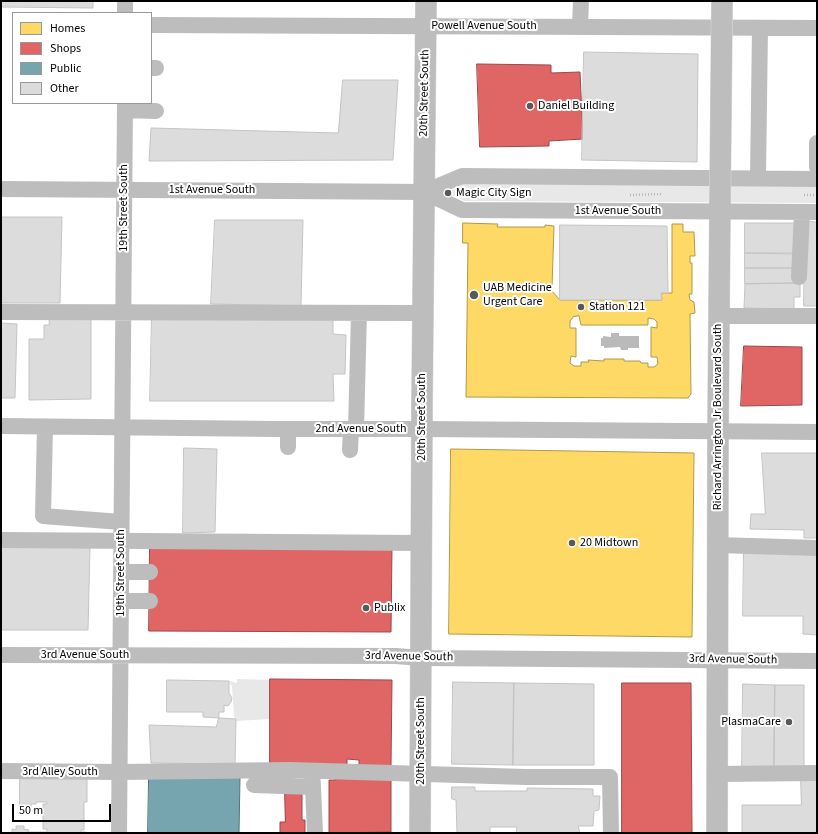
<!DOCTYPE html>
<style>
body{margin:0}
#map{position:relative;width:818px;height:834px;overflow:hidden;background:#fff;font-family:"Source Sans 3",sans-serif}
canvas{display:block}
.frame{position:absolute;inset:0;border:2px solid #000;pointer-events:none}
.legend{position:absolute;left:12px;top:12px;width:140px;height:92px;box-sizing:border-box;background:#fff;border:1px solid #999;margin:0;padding:5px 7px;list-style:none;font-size:12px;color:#000}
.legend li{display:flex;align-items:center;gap:8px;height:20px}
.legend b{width:20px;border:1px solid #999}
.scale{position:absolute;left:12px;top:804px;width:99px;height:18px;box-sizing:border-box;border:2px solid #000;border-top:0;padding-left:5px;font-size:12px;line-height:14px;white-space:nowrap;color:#000;-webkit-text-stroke:3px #fff;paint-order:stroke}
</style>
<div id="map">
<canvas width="818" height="834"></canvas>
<div class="frame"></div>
<ul class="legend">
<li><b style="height:11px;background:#ffd966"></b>Homes</li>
<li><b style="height:11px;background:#e06666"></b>Shops</li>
<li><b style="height:11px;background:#76a5af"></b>Public</li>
<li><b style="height:11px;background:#dcdcdc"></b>Other</li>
</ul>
<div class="scale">50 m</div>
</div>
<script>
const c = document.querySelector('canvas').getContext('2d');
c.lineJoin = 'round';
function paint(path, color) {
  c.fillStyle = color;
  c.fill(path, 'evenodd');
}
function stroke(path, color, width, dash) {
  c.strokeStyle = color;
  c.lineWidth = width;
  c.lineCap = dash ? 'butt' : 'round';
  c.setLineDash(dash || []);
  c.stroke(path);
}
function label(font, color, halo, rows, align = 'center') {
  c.font = font + ' "Source Sans 3",sans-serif';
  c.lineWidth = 4;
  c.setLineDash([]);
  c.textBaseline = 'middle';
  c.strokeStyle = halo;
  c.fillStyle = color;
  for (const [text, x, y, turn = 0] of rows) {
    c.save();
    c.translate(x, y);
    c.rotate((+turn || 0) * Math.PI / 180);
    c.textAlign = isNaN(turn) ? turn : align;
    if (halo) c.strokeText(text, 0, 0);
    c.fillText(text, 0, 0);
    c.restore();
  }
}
paint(new Path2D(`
 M463,183L817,185V203L464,201L448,193Z
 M237,679L270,680V719L236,721L234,716L232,687L229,681L237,683Z`), '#e8e8e8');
paint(new Path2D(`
 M611,333H619V336H639V348H628V350H621L620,347L604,348V346H601V338H603V336L611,337Z`), '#bababa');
const homes = new Path2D(`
 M463,223L498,224L497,227H545V225L554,226L552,288L550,289L560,300H662L661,293H672V224H683V232H694L695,256H690V263H692V294H689L690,300L694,302L695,313L690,314L691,394L688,398L466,397L468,243H463ZM579,316L581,325H648V318L654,319L657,322V328L651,327V357H657L658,364L654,367H648V363H641L640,361H624V359H604V361L588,360L589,362H581V366H574L570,363L571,356L576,357V328H570V321L573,317Z
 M451,449L694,453L692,637L449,634Z`);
paint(homes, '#ffd966');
stroke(homes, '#b29847', 1);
const shops = new Path2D(`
 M477,64L551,65V73L580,72L583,139L549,141V146L480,147Z
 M744,346L802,347V405L741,406Z
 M150,545L392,547L391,632L149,631Z
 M270,679L392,680L391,766L359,765V760L347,759V765L270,764Z
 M622,683H691L692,833H622Z
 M335,777L391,778V832L329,833V780H335Z
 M285,793H302V820H305V833H280V822H285Z`);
paint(shops, '#e06666');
stroke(shops, '#9d4747', 1);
const public = new Path2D(`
 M149,776L240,777L239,833H148Z`);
paint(public, '#76a5af');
stroke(public, '#53747a', 1);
const building = new Path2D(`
 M1,1H93V8L1,7Z
 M584,52L698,54L697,162L582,160Z
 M343,80H398L393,160L149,161L151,128L338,133Z
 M1,217H62L60,303H1Z
 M215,220H303L301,306L211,304Z
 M805,221L817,222V306H804Z
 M745,223H796L795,253H745Z
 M560,225L667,226L668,293H661L662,300H560Z
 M745,253L795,254L794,268H745Z
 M745,268H794V283L745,284Z
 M794,283H800V297H794V309L744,308L745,284Z
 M49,314L91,315V399L29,400V339H44V325H49Z
 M152,315L333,317V334L346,335L345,374H333L334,401H150Z
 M1,323L17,324L15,398H1Z
 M184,448L217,449L215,532L183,533Z
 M762,453H817V538H804V530L750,529L751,514H765Z
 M1,545L90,546L88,630H1Z
 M744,549H817V635L803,634V616H743Z
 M167,680L229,681V693L232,698L231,702L228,706L224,705V712H219V718L203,717V712H167Z
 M453,682L514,683L513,765L452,764Z
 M514,683L594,684V765H513Z
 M743,684L775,685L774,769L742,768Z
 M775,685H804V769H774Z
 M219,718L236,719L235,764L151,763L149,725L216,727Z
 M20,776L87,778V802H84V830H81V832H86V833H12V829L16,830V826H24V829L29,830L28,832H47V829H43V804H47V802H36V804H31V808H24V805H20Z
 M801,780H817V833H742V805H801Z
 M452,787H475V791H527V788L593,789V796H600L599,810L594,811L593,826H578L580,833H516L517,827H490V833H451H457L456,800L452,799Z`);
paint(building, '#dcdcdc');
stroke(building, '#c4c4c4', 1);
const major = new Path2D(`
 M420,833L422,406L426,1
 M717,833L718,432L720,201`);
stroke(major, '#dbdbdb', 22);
stroke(new Path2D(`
 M462,193L531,194
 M630,195L663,194
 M804,195H817`), '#b8b8b8', 2.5, [1, 2]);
stroke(new Path2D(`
 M125,13V1
 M151,25L817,28
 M580,26L581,1
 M151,68H156
 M125,110L156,111
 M817,143V167
 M758,178L760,28
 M1,189L424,192L462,176L817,179
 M424,192L462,210L817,212
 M799,277L802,212
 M1,312L422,313
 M719,316H817
 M1,426L275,429H422L817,432
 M45,427L43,516L121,522
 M288,429V447
 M356,429L359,313
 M350,450L351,429
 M1,540L421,543
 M717,545L817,548
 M121,572H150
 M121,601H150
 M1,655L396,656L421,658L817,661
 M1,771L119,772L290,770L526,777H610L611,833
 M717,774L817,773
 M254,785L313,787L312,771
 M313,787L315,833
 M119,833L125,103`), '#bdbdbd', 16);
stroke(major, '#bdbdbd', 21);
const majorBridge = new Path2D(`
 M720,201L722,1`);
stroke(majorBridge, '#dbdbdb', 22, []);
stroke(majorBridge, '#bdbdbd', 21);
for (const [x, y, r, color] of [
 [530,106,4,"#595959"],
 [448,193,4,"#595959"],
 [474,295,5,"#595959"],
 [581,307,4,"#595959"],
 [572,543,4,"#595959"],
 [366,608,4,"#595959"],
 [789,722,4,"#595959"]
]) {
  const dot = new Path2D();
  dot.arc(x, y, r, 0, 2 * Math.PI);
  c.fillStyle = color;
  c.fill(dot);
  stroke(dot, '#fff', 1.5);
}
label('12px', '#000', '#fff', [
 ["Powell Avenue South",484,26],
 ["20th Street South",425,93,-89],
 ["1st Avenue South",212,190],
 ["19th Street South",124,208,-90],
 ["1st Avenue South",618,211],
 ["20th Street South",422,417,-90],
 ["Richard Arrington Jr Boulevard South",718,417,-90],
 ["2nd Avenue South",361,429],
 ["19th Street South",121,573,-90],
 ["3rd Avenue South",85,655],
 ["3rd Avenue South",409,657,1],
 ["3rd Avenue South",733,660,1],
 ["20th Street South",421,741,-90],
 ["3rd Alley South",60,772]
]);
label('12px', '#000', '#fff', [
 ["Daniel Building",538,106],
 ["Magic City Sign",456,193],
 ["UAB Medicine",483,288],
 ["Urgent Care",483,302],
 ["Station 121",589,307],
 ["20 Midtown",580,543],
 ["Publix",374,608],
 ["PlasmaCare",781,722,"right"]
], 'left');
</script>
